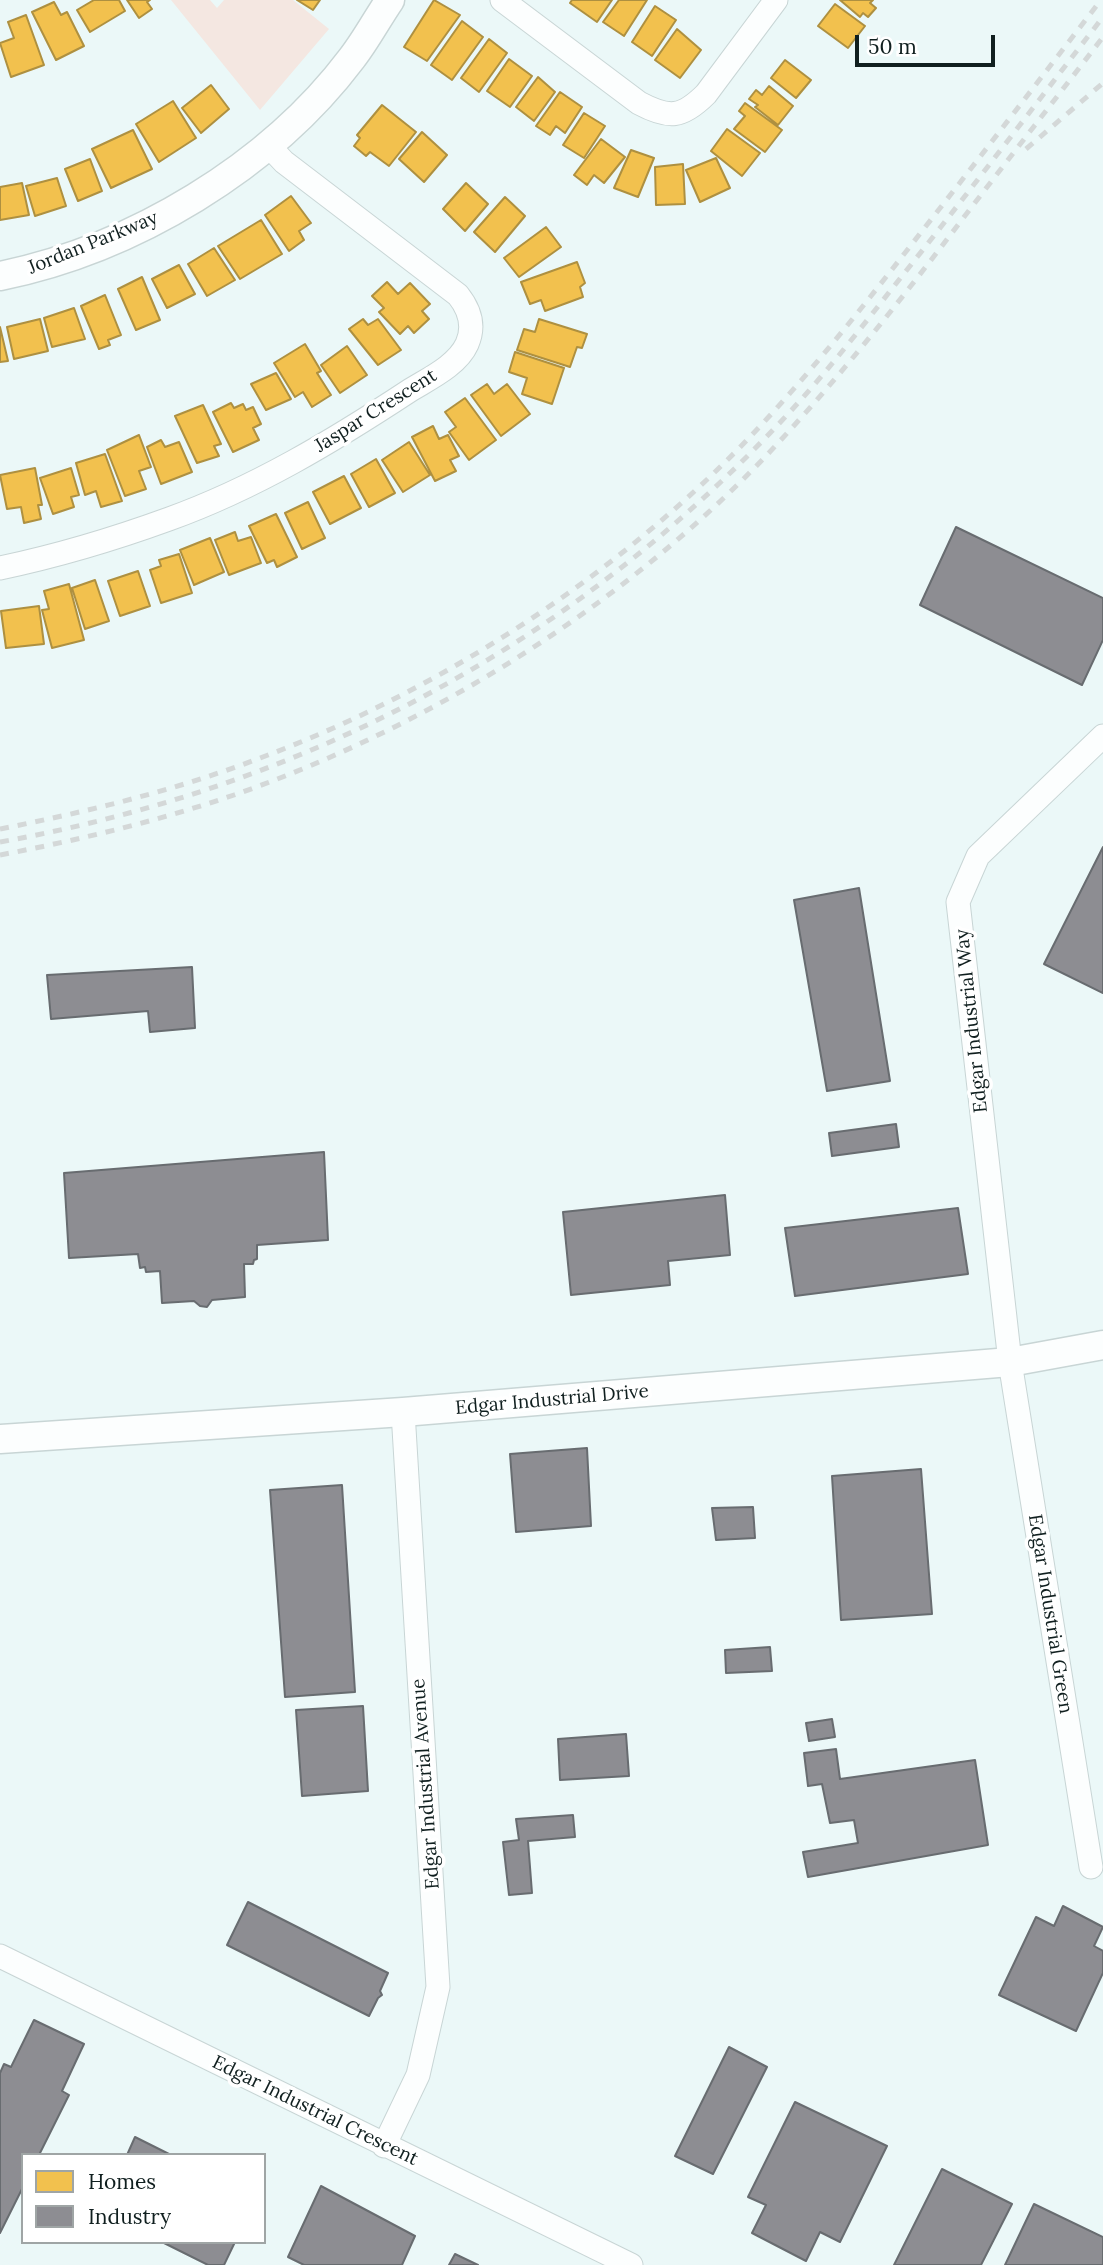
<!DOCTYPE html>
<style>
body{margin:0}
#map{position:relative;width:1103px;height:2265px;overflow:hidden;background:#ebf8f8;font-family:Lora,serif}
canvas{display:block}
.legend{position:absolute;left:21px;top:2153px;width:245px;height:91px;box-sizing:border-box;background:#fff;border:2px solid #9fa5a5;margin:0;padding:9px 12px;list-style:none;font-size:21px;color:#101f1f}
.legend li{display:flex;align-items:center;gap:14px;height:35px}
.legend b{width:35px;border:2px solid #9fa5a5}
.scale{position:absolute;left:855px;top:35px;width:140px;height:32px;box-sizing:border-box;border:4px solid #101f1f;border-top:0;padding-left:9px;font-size:21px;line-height:24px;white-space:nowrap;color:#101f1f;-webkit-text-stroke:5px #fff;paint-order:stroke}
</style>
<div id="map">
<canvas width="1103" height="2265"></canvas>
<ul class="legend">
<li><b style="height:19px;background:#f2c14e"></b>Homes</li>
<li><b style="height:19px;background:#8d8d92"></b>Industry</li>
</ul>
<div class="scale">50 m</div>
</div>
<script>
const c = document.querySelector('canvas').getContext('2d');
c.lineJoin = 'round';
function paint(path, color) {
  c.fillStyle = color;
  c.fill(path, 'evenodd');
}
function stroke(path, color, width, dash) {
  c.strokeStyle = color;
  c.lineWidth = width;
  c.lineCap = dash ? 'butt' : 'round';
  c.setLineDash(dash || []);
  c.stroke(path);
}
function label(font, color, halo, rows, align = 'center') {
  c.font = font + ' Lora,serif';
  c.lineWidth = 7;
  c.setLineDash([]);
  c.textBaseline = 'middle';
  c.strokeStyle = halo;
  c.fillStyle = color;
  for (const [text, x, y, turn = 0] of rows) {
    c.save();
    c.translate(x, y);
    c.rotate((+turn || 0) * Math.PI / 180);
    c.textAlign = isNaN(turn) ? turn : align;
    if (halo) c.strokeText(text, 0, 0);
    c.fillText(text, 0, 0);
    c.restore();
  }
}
paint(new Path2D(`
 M171,0H210L217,8L224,0H293L329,29L260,110Z`), '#f4e7e1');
const homes = new Path2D(`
 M94,0H119L125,11L90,32L77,10Z
 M127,0H150L147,2L152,9L139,18Z
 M297,0H320L313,10Z
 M434,0L460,15L427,61L404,47Z
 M572,0H612L597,22L570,3Z
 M619,0H647L624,36L603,22Z
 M840,0H873L870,3L876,8L868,17L863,13L860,17Z
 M54,2L61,15L67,12L84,46L56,60L32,12Z
 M835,4L865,26L848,48L818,26Z
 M655,6L676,20L652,56L632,42Z
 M26,15L44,65L11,77L0,43L14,38L8,22Z
 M462,21L483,37L452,80L431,65Z
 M677,29L701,50L680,78L655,60Z
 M489,39L507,53L479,92L461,78Z
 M509,59L532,76L510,107L487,91Z
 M785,60L811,80L796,98L771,78Z
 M538,77L555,92L534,121L516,107Z
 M211,85L229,109L201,133L182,108Z
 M769,86L793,106L778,125L755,107L758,105L749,99L756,90L762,95Z
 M560,92L582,107L565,133L556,126L550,135L536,126Z
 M173,101L196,138L159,162L136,124Z
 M745,103L782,130L765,152L734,129L745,116L739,111Z
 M382,105L416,132L389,166L370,152L366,156L354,146L360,138L357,135Z
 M584,113L605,126L584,158L563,145Z
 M727,129L760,153L742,176L711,151Z
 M133,130L152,169L111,188L92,149Z
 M422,132L447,155L424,182L399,159Z
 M601,139L625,157L604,183L594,175L587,185L574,175Z
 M631,150L654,158L638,197L614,188Z
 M716,158L730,188L700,202L686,170Z
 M90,159L102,191L78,201L65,169Z
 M683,164L685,204L656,205L655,167Z
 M57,178L66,206L35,216L26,186Z
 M22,183L29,215L0,220V187Z
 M466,183L488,204L465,231L443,209Z
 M291,196L311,223L299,231L304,240L289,251L265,215Z
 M505,197L525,216L495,252L474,232Z
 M261,220L282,254L240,279L218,246Z
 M546,227L561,247L519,277L504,258Z
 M214,248L235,280L207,296L188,264Z
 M577,262L585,283L580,287L583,297L545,311L541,300L530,304L521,282Z
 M179,265L195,294L167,308L152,279Z
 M142,277L160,320L136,330L118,289Z
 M387,282L398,294L410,283L430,304L422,311L429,319L414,333L408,326L400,334L379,312L384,308L372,296Z
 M105,295L121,335L108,340L110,345L99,349L81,306Z
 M74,308L85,339L52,347L44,318Z
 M40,319L48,351L14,359L7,327Z
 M363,319L368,325L378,319L401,350L378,365L349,329Z
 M539,319L587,334L582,348L577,347L570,367L517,350L524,329L535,332Z
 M0,327L8,361L0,362Z
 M305,344L321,371L317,373L331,395L312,407L303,392L295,397L274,363Z
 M347,346L367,375L340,393L321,365Z
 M515,352L564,368L552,404L522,394L527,378L509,372Z
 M276,373L291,399L266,410L251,384Z
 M487,384L494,394L507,384L530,414L501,436L471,395Z
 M465,398L496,440L469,460L449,432L456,427L445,412Z
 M231,403L234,408L243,404L246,410L253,407L261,424L253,428L259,440L233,452L213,412Z
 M203,405L221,444L214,446L219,456L197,463L175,416Z
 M433,426L439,439L448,435L459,456L450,460L456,471L435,481L412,437Z
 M139,435L151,467L139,471L146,489L125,496L107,450Z
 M161,440L165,447L179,442L192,472L161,484L147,447Z
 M409,442L430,475L403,492L382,460Z
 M105,454L122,501L101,507L96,491L85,495L76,463Z
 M376,459L395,493L369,507L351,474Z
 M35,468L42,505H38L41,519L24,523L21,507L7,509L0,475Z
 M71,468L79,495L71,497L74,507L53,514L40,478Z
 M344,476L361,508L330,524L313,492Z
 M308,502L325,538L302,549L285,513Z
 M276,514L297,557L277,567L274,560L267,563L249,526Z
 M235,532L238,541L251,537L261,563L229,575L215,540Z
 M210,538L224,572L194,585L180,550Z
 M179,554L192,593L161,603L150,570L161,566L159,560Z
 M138,571L150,606L120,616L108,581Z
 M95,580L109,621L85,629L72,588Z
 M69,584L84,640L52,648L42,610L49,609L44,591Z
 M39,606L44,644L6,648L1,611Z`);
paint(homes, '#f2c14e');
stroke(homes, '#ae9040', 2);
const industry = new Path2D(`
 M956,527L1103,598V640L1082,685L920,605Z
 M1103,847V993L1044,964Z
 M859,888L890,1081L827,1091L794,900Z
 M192,967L195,1028L150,1032L148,1011L51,1019L47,975Z
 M896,1124L899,1147L832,1156L829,1133Z
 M324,1152L328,1240L257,1245V1259L254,1260L253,1264H244L245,1297L212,1300L207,1307L200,1306L194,1301L162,1303L160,1271L146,1272L145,1267L140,1268L138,1254L69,1258L64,1173Z
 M725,1195L730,1255L668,1261L670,1285L571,1295L563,1212Z
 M958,1208L968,1274L795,1296L785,1228Z
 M587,1448L591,1526L516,1532L510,1454Z
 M921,1469L932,1614L841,1620L832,1476Z
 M342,1485L355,1692L285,1697L270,1490Z
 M753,1507L755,1538L716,1540L712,1508Z
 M770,1647L772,1671L726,1673L725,1650Z
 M363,1706L368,1791L302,1796L296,1710Z
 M832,1719L835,1737L809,1741L806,1723Z
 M626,1734L629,1776L560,1780L558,1739Z
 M836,1749L840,1779L975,1760L988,1845L808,1877L803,1852L858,1843L854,1820L830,1823L822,1784L808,1786L804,1753Z
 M573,1815L575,1837L528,1841L532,1893L509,1895L503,1842L519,1840L516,1819Z
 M248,1902L388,1973L380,1991L382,1995L378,1998L369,2016L227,1945Z
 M1063,1906L1103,1927L1094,1946L1103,1951V1973L1076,2031L999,1995L1036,1917L1054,1926Z
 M34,2020L84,2044L62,2091L69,2095L39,2155H23V2187L0,2233V2073L4,2064L11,2067Z
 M729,2047L767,2067L713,2174L675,2156Z
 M795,2102L887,2146L840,2242L820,2232L806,2261L752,2233L766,2205L748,2197Z
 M135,2137L171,2155H127Z
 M942,2169L1012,2204L981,2265H894Z
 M321,2186L415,2236L402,2265H304L288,2257Z
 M1034,2204L1103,2237V2265H1005Z
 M162,2242H235L224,2265H208Z
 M455,2254L478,2265H449Z`);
paint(industry, '#8d8d92');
stroke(industry, '#686c70', 2);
const minor = new Path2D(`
 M502,0L639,103C669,119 682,118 706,94L776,0
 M0,568C57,556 114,539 169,519C255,488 333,441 409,391C428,379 457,366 467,344C475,326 470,310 458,295L284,162L268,145
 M1091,1867L1010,1362L958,902L978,856L1103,736
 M0,1956L631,2265
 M384,2146L418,2075L438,1987L403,1412`);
const tertiary = new Path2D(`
 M0,276C133,249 270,167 352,58C366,40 377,19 390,0
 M0,1439L403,1412L1010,1362L1103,1345`);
stroke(minor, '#c8d5d5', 25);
stroke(tertiary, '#c8d5d5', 31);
stroke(minor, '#fcfefe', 23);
stroke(tertiary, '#fcfefe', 28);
stroke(new Path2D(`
 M1026,149L1103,83
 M0,829C91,811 181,789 268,755C444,688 617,575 748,439C812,372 869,299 926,226C985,151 1043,75 1101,0
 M0,842C312,786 585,638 798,403C836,361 871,315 906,271C973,187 1038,101 1103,17
 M0,855C79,840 158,821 234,795C429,727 621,607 764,458C836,382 901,300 964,217C1010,157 1057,97 1103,37`), '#d4d8d8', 5, [9, 9]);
label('19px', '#101f1f', '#fff', [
 ["Jordan Parkway",93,243,-22],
 ["Jaspar Crescent",376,411,-32],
 ["Edgar Industrial Way",972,1021,-96],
 ["Edgar Industrial Drive",552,1400,-5],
 ["Edgar Industrial Green",1050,1614,81],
 ["Edgar Industrial Avenue",426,1784,-94],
 ["Edgar Industrial Crescent",315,2111,26]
]);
</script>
